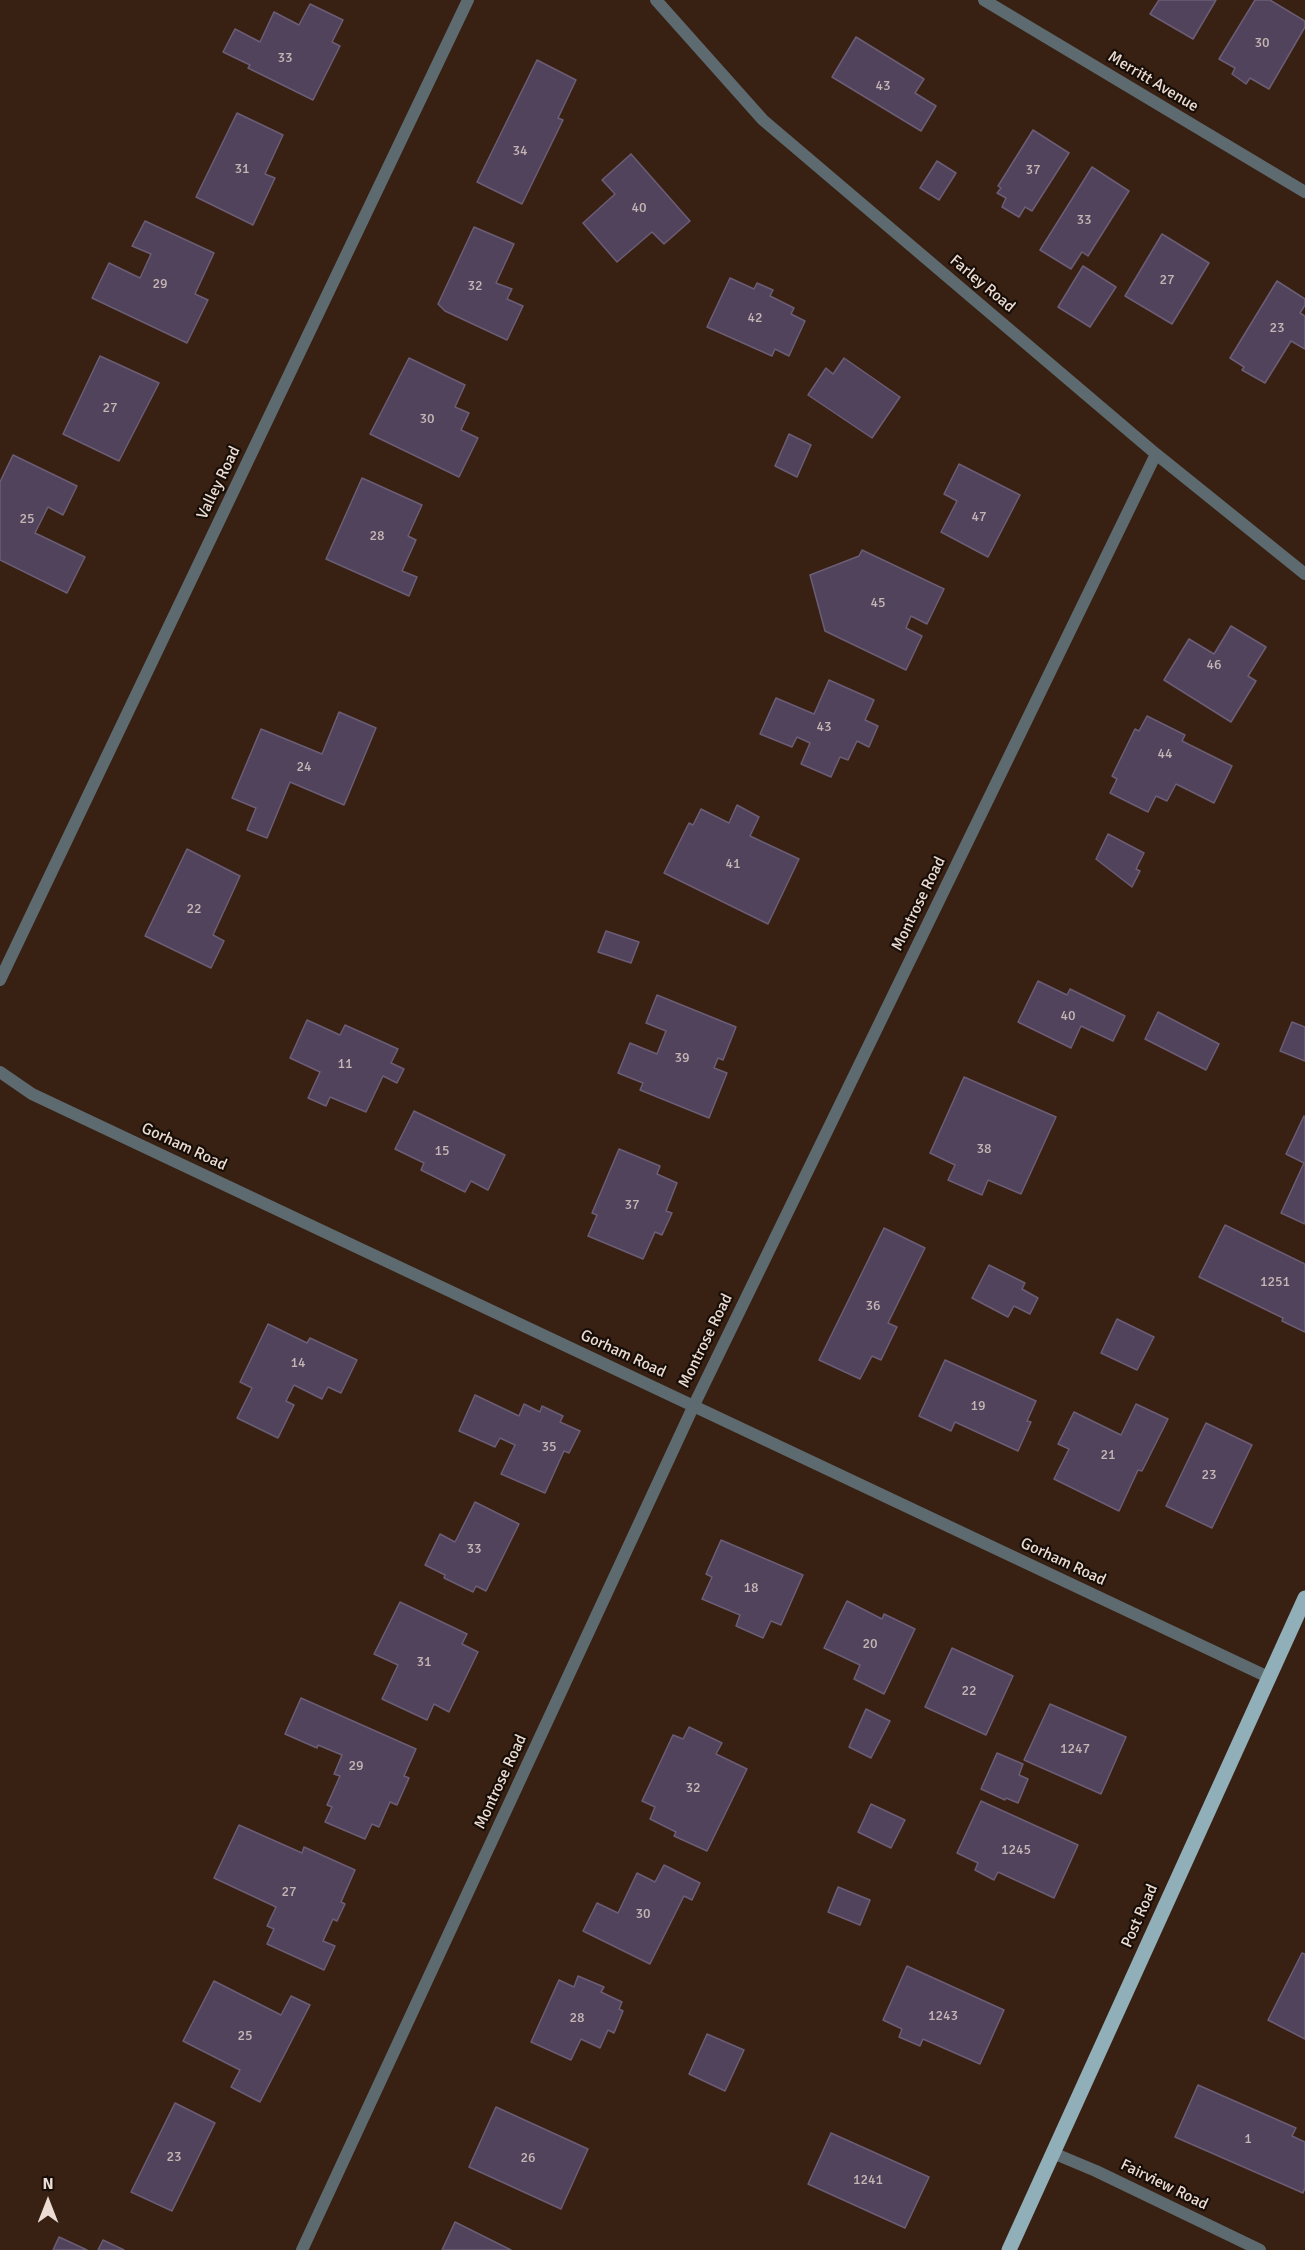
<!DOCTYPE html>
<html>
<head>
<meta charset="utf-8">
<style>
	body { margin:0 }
	#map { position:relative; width:1305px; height:2250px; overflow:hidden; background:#382113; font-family:Signika,sans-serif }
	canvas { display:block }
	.north { position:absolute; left:18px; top:2172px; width:60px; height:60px; -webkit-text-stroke:4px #180e08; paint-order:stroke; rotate:0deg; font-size:16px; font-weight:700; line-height:24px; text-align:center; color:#ecdcd3 }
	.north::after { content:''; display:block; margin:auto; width:21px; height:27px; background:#ecdcd3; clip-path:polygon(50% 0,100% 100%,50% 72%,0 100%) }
</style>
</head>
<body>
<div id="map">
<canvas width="1305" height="2250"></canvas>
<div class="north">N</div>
</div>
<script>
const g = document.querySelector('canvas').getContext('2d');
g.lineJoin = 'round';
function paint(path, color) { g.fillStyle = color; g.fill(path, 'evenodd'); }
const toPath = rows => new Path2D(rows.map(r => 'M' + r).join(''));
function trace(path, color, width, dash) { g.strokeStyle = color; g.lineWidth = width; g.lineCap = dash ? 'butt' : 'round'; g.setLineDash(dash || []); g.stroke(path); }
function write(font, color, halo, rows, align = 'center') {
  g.font = font + ' Signika,sans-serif'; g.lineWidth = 4.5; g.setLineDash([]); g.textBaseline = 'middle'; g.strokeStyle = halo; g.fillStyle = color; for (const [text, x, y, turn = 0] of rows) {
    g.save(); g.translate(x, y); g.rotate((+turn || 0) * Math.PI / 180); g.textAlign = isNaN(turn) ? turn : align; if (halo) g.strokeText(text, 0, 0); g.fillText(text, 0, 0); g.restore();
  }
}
const building = toPath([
	[1159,0,1216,0,1193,39,1150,14,1159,0],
	[1255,0,1270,0,1305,21,1305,27,1269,89,1250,78,1246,84,1232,74,1235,68,1219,59,1255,0],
	[310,4,343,20,332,42,340,46,313,100,248,68,250,65,223,52,235,29,260,42,274,12,299,25,310,4],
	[856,37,924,79,915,93,936,106,921,131,832,77,856,37],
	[537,60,576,80,558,118,563,120,522,204,477,182,537,60],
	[237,113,283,135,265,174,275,178,253,225,196,197,237,113],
	[1033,130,1069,153,1032,211,1025,207,1019,217,1002,207,1006,198,997,193,1001,188,998,186,1033,130],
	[631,154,690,221,664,244,652,232,617,262,583,223,615,194,602,180,631,154],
	[937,161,956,173,939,200,920,188,937,161],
	[1092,167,1129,191,1088,256,1082,252,1071,269,1040,250,1092,167],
	[145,221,214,253,195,294,208,300,187,343,92,298,109,263,140,278,151,254,132,246,145,221],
	[474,227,514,244,496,283,512,289,507,299,523,306,507,340,445,311,438,304,474,227],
	[1162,234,1209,263,1172,324,1125,296,1162,234],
	[1083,266,1116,287,1090,327,1058,307,1083,266],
	[730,278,754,289,757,283,773,290,770,296,794,308,791,314,805,321,789,356,775,349,772,356,707,327,730,278],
	[1277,281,1305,299,1305,305,1300,313,1305,316,1305,349,1291,341,1265,383,1242,370,1244,367,1230,358,1277,281],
	[100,356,159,383,119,461,63,434,100,356],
	[409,358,465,385,455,407,469,413,461,430,478,438,459,477,370,434,409,358],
	[844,358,900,397,872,438,808,395,826,368,833,374,844,358],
	[789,434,811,445,797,477,775,466,789,434],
	[13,455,77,486,63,515,48,507,35,533,85,557,67,593,0,560,0,482,13,455],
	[959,464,1020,495,988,557,941,532,957,501,944,494,959,464],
	[362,478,422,505,408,536,416,540,402,571,417,577,409,596,326,559,362,478],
	[862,550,944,589,927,624,911,616,906,628,922,636,906,670,825,631,810,575,859,556,862,550],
	[1231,626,1266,647,1248,676,1256,681,1231,722,1164,680,1189,639,1214,654,1231,626],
	[829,680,874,700,865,720,878,726,869,747,857,741,848,760,840,757,831,777,801,764,810,743,797,737,792,747,760,734,776,698,814,714,829,680],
	[339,712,376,728,344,805,290,782,267,838,247,830,256,808,232,798,261,729,322,754,339,712],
	[1147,716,1185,735,1182,741,1232,766,1214,803,1176,784,1167,801,1156,796,1148,812,1110,793,1117,779,1112,776,1135,729,1139,731,1147,716],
	[737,805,759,817,750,836,799,859,768,924,664,873,689,823,693,825,701,809,729,823,737,805],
	[1108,834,1144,853,1136,869,1140,871,1132,887,1096,859,1108,834],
	[187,849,240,876,213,935,224,941,211,968,145,936,187,849],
	[606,931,639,942,631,963,598,952,606,931],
	[1038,981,1067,995,1070,989,1125,1016,1113,1041,1081,1026,1071,1048,1018,1022,1038,981],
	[657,995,736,1027,723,1060,718,1058,714,1068,727,1073,709,1118,640,1090,643,1083,618,1073,630,1043,657,1054,666,1031,646,1023,657,995],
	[1158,1012,1219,1044,1206,1070,1145,1039,1158,1012],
	[307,1020,340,1035,345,1025,398,1049,391,1063,404,1069,397,1083,383,1076,366,1112,330,1097,326,1106,308,1098,320,1072,290,1058,307,1020],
	[1292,1022,1305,1027,1305,1061,1280,1051,1292,1022],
	[964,1077,1056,1117,1021,1194,988,1180,982,1195,948,1180,955,1165,930,1153,964,1077],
	[414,1111,505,1155,488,1190,471,1181,465,1192,421,1170,424,1163,395,1149,414,1111],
	[1304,1116,1305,1117,1305,1224,1281,1213,1304,1163,1286,1154,1304,1116],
	[619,1149,660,1166,657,1174,677,1183,666,1211,672,1213,662,1235,655,1232,643,1259,588,1236,597,1215,592,1213,619,1149],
	[1225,1225,1305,1264,1305,1332,1282,1321,1283,1318,1199,1277,1225,1225],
	[884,1228,925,1248,888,1323,897,1327,881,1360,872,1356,860,1379,819,1360,884,1228],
	[989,1265,1025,1283,1022,1289,1038,1298,1030,1314,1014,1306,1008,1317,972,1298,989,1265],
	[1117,1319,1154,1337,1137,1370,1101,1353,1117,1319],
	[268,1324,307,1343,310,1338,357,1360,341,1393,328,1387,322,1399,294,1385,286,1401,294,1405,278,1438,237,1418,252,1388,240,1382,268,1324],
	[945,1360,1036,1401,1027,1421,1031,1422,1018,1451,955,1422,951,1431,919,1416,945,1360],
	[475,1395,519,1416,524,1404,540,1412,542,1406,563,1416,560,1422,580,1431,569,1453,564,1451,545,1493,501,1474,515,1445,500,1438,495,1447,459,1431,475,1395],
	[1136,1404,1168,1419,1142,1471,1138,1470,1119,1511,1054,1479,1069,1449,1058,1444,1074,1412,1121,1435,1136,1404],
	[1206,1423,1252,1445,1212,1528,1166,1506,1206,1423],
	[475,1502,519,1524,486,1591,476,1586,473,1592,444,1578,445,1575,425,1565,440,1534,455,1542,475,1502],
	[721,1540,803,1575,781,1625,771,1621,763,1638,736,1626,740,1615,702,1599,712,1577,706,1574,721,1540],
	[847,1601,882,1619,884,1614,915,1629,884,1694,854,1679,860,1665,824,1648,847,1601],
	[400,1602,467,1634,462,1644,478,1652,449,1712,434,1704,427,1720,382,1699,398,1665,374,1654,400,1602],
	[952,1648,1013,1676,986,1735,925,1707,952,1648],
	[301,1698,416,1749,404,1776,409,1778,397,1805,390,1802,379,1827,372,1824,365,1839,325,1822,332,1807,327,1805,340,1776,334,1774,342,1755,318,1745,317,1748,285,1734,301,1698],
	[1050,1704,1126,1737,1101,1794,1024,1760,1050,1704],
	[866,1709,890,1721,871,1758,849,1747,866,1709],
	[689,1727,722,1743,716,1754,747,1769,707,1851,674,1836,676,1832,650,1819,655,1807,642,1801,673,1735,683,1739,689,1727],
	[997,1753,1023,1764,1019,1775,1028,1779,1018,1803,1006,1798,1005,1800,981,1789,997,1753],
	[981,1801,1078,1845,1054,1898,998,1872,994,1880,975,1870,978,1863,957,1853,981,1801],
	[871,1804,905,1820,891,1848,858,1832,871,1804],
	[239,1825,302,1853,304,1847,355,1870,341,1902,345,1904,337,1921,333,1919,323,1941,335,1946,324,1970,267,1944,274,1929,267,1926,276,1907,214,1878,239,1825],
	[664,1865,700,1883,692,1900,684,1896,650,1964,583,1931,597,1903,618,1913,637,1873,655,1882,664,1865],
	[838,1887,870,1900,860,1925,828,1912,838,1887],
	[1302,1953,1305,1954,1305,2039,1268,2020,1302,1953],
	[907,1966,1004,2010,980,2064,923,2039,920,2046,899,2037,902,2029,883,2020,907,1966],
	[578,1976,604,1987,601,1992,622,2002,619,2009,623,2011,614,2033,608,2030,600,2048,581,2039,571,2060,531,2042,559,1980,574,1987,578,1976],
	[214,1981,281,2015,291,1996,310,2005,260,2102,231,2087,240,2070,183,2041,214,1981],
	[707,2034,744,2050,725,2091,689,2074,707,2034],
	[1198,2085,1296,2128,1292,2136,1305,2142,1305,2188,1303,2193,1175,2137,1198,2085],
	[175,2103,215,2123,172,2211,131,2192,175,2103],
	[496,2107,588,2149,561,2209,469,2167,496,2107],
	[831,2133,929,2177,905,2228,808,2184,831,2133],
	[455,2222,511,2250,442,2250,455,2222],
	[59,2237,87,2250,53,2250,59,2237],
	[103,2240,124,2250,98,2250,103,2240]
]);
paint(building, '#51435b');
trace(building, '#6b5d76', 1.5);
trace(toPath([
	[656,0,763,120,1156,454,1305,574],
	[984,0,1305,192],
	[0,980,468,0],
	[0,1072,32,1094,1268,1677],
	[1053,2153,1096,2171,1260,2250],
	[302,2250,694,1405,1156,454]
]), '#5d6b70', 12);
trace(toPath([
	[1009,2250,1305,1598]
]), '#91afb9', 15);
write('14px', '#c5b6b5', null, [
	["30",1262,43],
	["33",285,58],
	["43",883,86],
	["34",520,151],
	["31",242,169],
	["37",1033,170],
	["40",639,208],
	["33",1084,220],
	["27",1167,280],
	["29",160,284],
	["32",475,286],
	["42",755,318],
	["23",1277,328],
	["27",110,408],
	["30",427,419],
	["47",979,517],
	["25",27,519],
	["28",377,536],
	["45",878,603],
	["46",1214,665],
	["43",824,727],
	["44",1165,754],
	["24",304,767],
	["41",733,864],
	["22",194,909],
	["40",1068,1016],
	["39",682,1058],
	["11",345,1064],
	["38",984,1149],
	["15",442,1151],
	["37",632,1205],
	["1251",1275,1282],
	["36",873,1306],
	["14",298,1363],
	["19",978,1406],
	["35",549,1447],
	["21",1108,1455],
	["23",1209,1475],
	["33",474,1549],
	["18",751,1588],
	["20",870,1644],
	["31",424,1662],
	["22",969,1691],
	["1247",1075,1749],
	["29",356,1766],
	["32",693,1788],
	["1245",1016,1850],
	["27",289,1892],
	["30",643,1914],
	["1243",943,2016],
	["28",577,2018],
	["25",245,2036],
	["1",1248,2139],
	["23",174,2157],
	["26",528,2158],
	["1241",868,2180]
]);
write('16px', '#ecdcd3', '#180e08', [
	["Merritt Avenue",1153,82,31],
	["Farley Road",982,284,40],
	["Valley Road",219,483,-64],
	["Montrose Road",919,904,-64],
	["Gorham Road",184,1147,25],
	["Montrose Road",706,1341,-64],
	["Gorham Road",623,1354,25],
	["Gorham Road",1063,1562,25],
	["Montrose Road",501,1782,-65],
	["Post Road",1140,1916,-66],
	["Fairview Road",1164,2185,26]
]);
</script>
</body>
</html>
